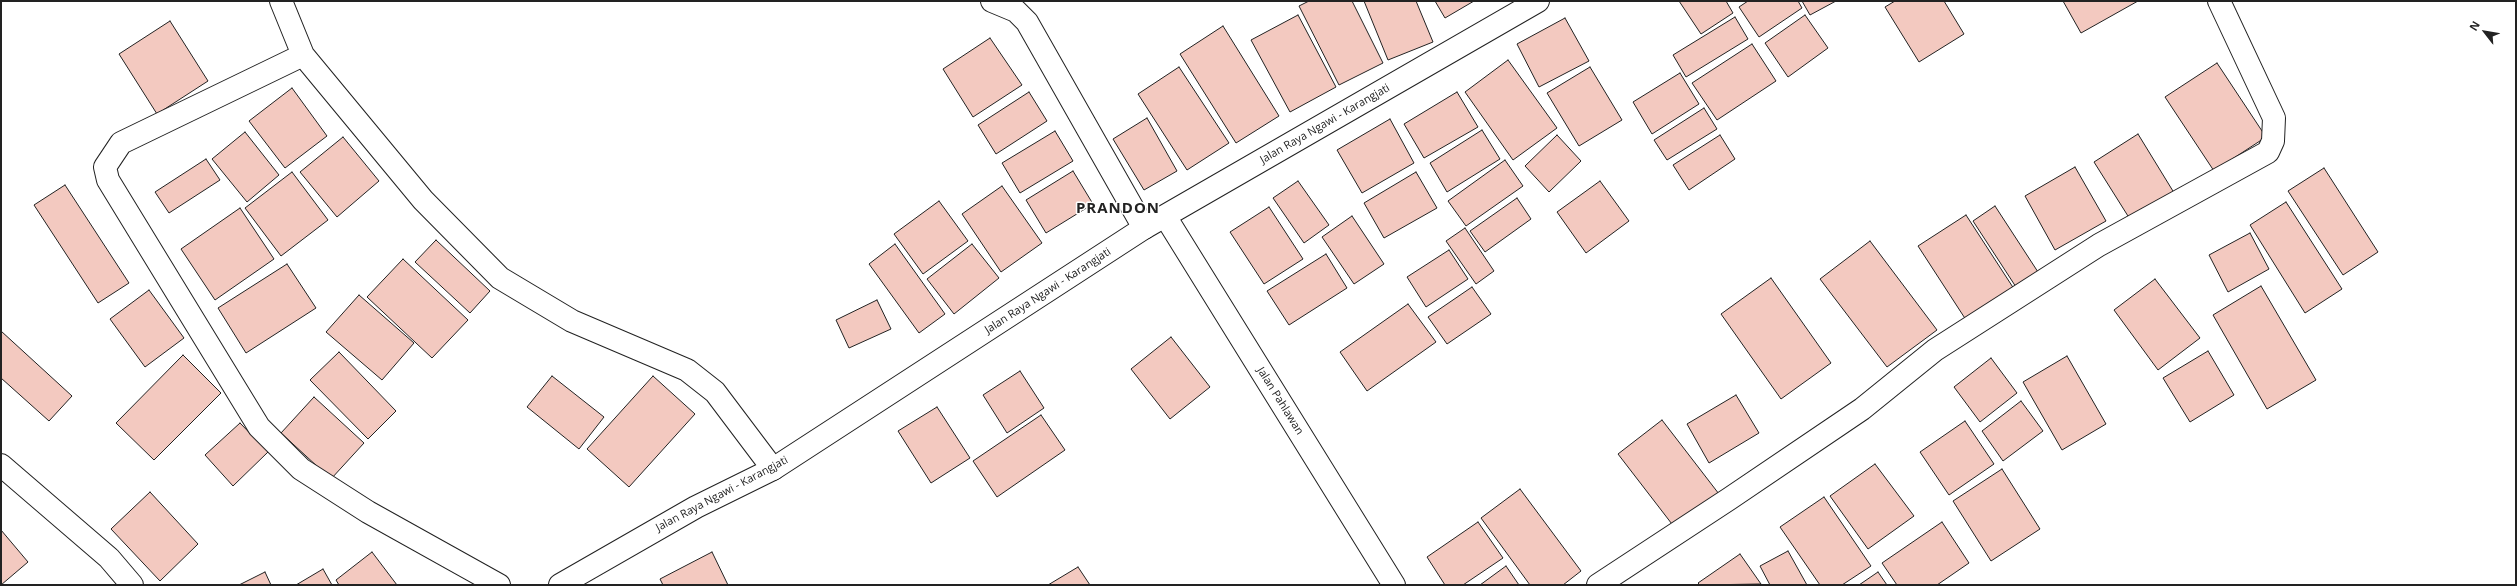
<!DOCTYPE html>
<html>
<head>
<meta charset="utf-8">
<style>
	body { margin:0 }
	#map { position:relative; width:2517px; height:586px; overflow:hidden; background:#fff; font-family:"Open Sans",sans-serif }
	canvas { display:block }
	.frame { position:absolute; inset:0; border:2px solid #222; pointer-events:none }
	.north { position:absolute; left:2465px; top:12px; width:40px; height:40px; -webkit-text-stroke:3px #fff; paint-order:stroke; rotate:301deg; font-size:11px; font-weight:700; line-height:16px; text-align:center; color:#222 }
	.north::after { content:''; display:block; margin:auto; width:14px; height:18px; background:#222; clip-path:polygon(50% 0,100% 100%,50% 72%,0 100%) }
</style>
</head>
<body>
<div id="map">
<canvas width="2517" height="586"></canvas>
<div class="frame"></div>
<div class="north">N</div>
</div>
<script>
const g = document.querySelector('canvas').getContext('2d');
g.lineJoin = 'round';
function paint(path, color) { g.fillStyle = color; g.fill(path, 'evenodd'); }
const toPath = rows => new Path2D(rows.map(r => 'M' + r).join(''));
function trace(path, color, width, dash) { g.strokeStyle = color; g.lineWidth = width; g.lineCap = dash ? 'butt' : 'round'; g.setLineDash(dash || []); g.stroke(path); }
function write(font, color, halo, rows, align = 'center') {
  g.font = font + ' "Open Sans",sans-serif'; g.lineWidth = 3; g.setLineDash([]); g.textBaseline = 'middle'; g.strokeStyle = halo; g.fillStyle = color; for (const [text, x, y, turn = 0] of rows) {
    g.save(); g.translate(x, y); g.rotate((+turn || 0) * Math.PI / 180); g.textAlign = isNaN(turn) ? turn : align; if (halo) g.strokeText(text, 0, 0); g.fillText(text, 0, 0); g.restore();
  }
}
const building = toPath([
	[1309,1,1352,1,1383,63,1339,85,1299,6,1309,1],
	[1364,1,1416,1,1433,42,1388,60,1364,1],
	[1435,1,1474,1,1445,18,1435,1],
	[1679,1,1726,1,1733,13,1701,34,1679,1],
	[1748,1,1798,1,1802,8,1759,37,1739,7,1748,1],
	[1802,1,1836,1,1810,15,1802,1],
	[1895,1,1944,1,1964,34,1919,62,1885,7,1895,1],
	[2063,1,2138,1,2081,33,2063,1],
	[1298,15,1336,87,1290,112,1251,40,1298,15],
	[1805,15,1828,48,1788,77,1765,43,1805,15],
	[1735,17,1748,39,1686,77,1673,55,1735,17],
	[1565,18,1589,61,1539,87,1517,44,1565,18],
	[170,21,208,81,157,114,119,54,170,21],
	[1223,26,1279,116,1236,143,1180,54,1223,26],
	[990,38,1022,85,973,117,943,69,990,38],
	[1752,44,1776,81,1717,120,1692,83,1752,44],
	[1508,60,1557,128,1513,160,1465,92,1508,60],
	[2217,63,2266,137,2214,171,2165,97,2217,63],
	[1179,67,1229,143,1187,170,1138,94,1179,67],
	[1590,67,1622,120,1579,146,1547,93,1590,67],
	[1680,73,1699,104,1652,134,1633,102,1680,73],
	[292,88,327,136,285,168,249,121,292,88],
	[1029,92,1047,121,996,154,978,125,1029,92],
	[1457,92,1478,127,1424,158,1404,124,1457,92],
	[1704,108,1717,129,1667,160,1654,140,1704,108],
	[1147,118,1177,171,1144,190,1113,139,1147,118],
	[1390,119,1414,163,1362,193,1337,150,1390,119],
	[1482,130,1500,159,1447,192,1430,163,1482,130],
	[1055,131,1073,161,1020,193,1002,163,1055,131],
	[245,132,279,175,247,202,212,159,245,132],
	[2138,134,2176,196,2133,224,2094,162,2138,134],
	[1557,135,1581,161,1549,192,1525,166,1557,135],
	[1720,135,1735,159,1689,190,1673,165,1720,135],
	[343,137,379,181,337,217,300,172,343,137],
	[206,159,220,180,169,213,155,192,206,159],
	[1505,160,1523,186,1466,226,1448,201,1505,160],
	[2075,167,2106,221,2055,250,2025,196,2075,167],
	[2324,168,2378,252,2343,275,2288,191,2324,168],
	[1073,171,1093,204,1046,233,1026,200,1073,171],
	[292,172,328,220,281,256,245,208,292,172],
	[1416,172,1437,208,1384,238,1364,203,1416,172],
	[1298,181,1329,225,1304,243,1273,198,1298,181],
	[1600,181,1629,221,1586,253,1557,212,1600,181],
	[65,185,129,283,98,303,34,205,65,185],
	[1002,186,1042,243,1001,272,962,214,1002,186],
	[1517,198,1531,219,1485,252,1470,231,1517,198],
	[939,201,968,241,923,274,894,234,939,201],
	[2286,202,2342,289,2305,313,2250,225,2286,202],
	[1995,206,2038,272,2016,287,1973,221,1995,206],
	[1269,207,1303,259,1264,284,1230,232,1269,207],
	[240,208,274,259,215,300,181,249,240,208],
	[1966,215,2016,292,1968,323,1918,246,1966,215],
	[1352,216,1384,264,1354,284,1322,237,1352,216],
	[1465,228,1494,271,1476,284,1446,241,1465,228],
	[2250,233,2269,269,2228,292,2209,255,2250,233],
	[436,240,490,291,470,313,415,262,436,240],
	[1870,241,1937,330,1887,367,1820,279,1870,241],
	[895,244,945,314,919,333,869,264,895,244],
	[972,244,999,278,954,314,927,279,972,244],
	[1449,250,1468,279,1426,307,1407,277,1449,250],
	[1326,254,1347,288,1289,325,1267,291,1326,254],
	[403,259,468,320,432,358,367,297,403,259],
	[287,264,316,308,246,353,218,308,287,264],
	[1771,278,1831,363,1781,399,1721,314,1771,278],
	[2155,279,2200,338,2158,370,2114,310,2155,279],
	[2261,286,2316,380,2267,409,2213,315,2261,286],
	[1472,287,1491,314,1447,344,1428,317,1472,287],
	[149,290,184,338,145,367,110,319,149,290],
	[359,295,414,343,382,380,326,332,359,295],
	[877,300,891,329,849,348,836,320,877,300],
	[1408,304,1436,342,1367,391,1340,352,1408,304],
	[1,331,72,396,49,421,1,378,1,331],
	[1171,337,1210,387,1170,419,1131,369,1171,337],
	[2208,351,2234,395,2190,422,2163,378,2208,351],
	[339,352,396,411,368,439,310,380,339,352],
	[183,355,221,393,154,460,116,423,183,355],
	[2067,356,2106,424,2062,450,2023,382,2067,356],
	[1991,358,2017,393,1980,422,1954,387,1991,358],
	[1020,371,1044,408,1007,433,983,395,1020,371],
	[552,376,604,417,579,449,527,407,552,376],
	[653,376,695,414,629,487,587,449,653,376],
	[1736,395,1759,433,1709,463,1687,424,1736,395],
	[314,397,364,443,331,479,281,433,314,397],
	[2021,401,2043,431,2003,461,1982,431,2021,401],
	[937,407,970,458,931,483,898,431,937,407],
	[1041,415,1065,450,997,497,973,461,1041,415],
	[1662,420,1719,494,1675,528,1618,454,1662,420],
	[1965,421,1994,464,1949,495,1920,452,1965,421],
	[240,423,268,452,233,486,205,455,240,423],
	[1875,464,1914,516,1868,549,1830,496,1875,464],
	[2002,469,2040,529,1991,561,1953,501,2002,469],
	[1520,489,1581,571,1563,585,1530,585,1481,518,1520,489],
	[150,492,198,544,160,581,111,529,150,492],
	[1824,497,1871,566,1842,585,1820,585,1780,527,1824,497],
	[1478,522,1503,558,1463,585,1445,585,1427,557,1478,522],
	[1942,522,1969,563,1937,585,1897,585,1882,563,1942,522],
	[1,530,28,562,1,585,1,530],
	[1788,551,1807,585,1770,585,1760,566,1788,551],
	[372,552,397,585,339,585,336,580,372,552],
	[712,552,728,585,663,585,660,579,712,552],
	[1740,554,1761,584,1700,585,1698,583,1740,554],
	[1506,566,1519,585,1480,585,1506,566],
	[1078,567,1090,585,1048,585,1078,567],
	[323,569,332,585,296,585,323,569],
	[265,572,271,585,239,585,265,572],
	[1878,572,1887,585,1859,585,1878,572]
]);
paint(building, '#f3c9c0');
trace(building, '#222', 1);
const minor = toPath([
	[281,1,303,55,423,200,500,278,572,321,687,370,715,392,773,469],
	[992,1,1016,11,1027,22,1144,228],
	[303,55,121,143,105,167,108,180,259,427,301,469,368,512,499,585],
	[1,465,109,558,132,585],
	[1598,585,1729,499,1862,409,1935,350,2099,245,2268,152,2273,141,2274,118,2219,1]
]);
const secondary = toPath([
	[1165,216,1394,585],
	[560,585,696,507,773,469,1144,228,1538,1]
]);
trace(minor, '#222', 24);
trace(secondary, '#222', 24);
trace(minor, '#fff', 22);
trace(secondary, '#fff', 22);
write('11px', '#222', '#fff', [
	["Jalan Raya Ngawi - Karangjati",1325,124,-30],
	["Jalan Raya Ngawi - Karangjati",1048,291,-33],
	["Jalan Pahlawan",1280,401,58],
	["Jalan Raya Ngawi - Karangjati",722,494,-28]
]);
g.letterSpacing = '1px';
write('bold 15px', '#222', '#fff', [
	["PRANDON",1118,209]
]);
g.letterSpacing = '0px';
</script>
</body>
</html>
